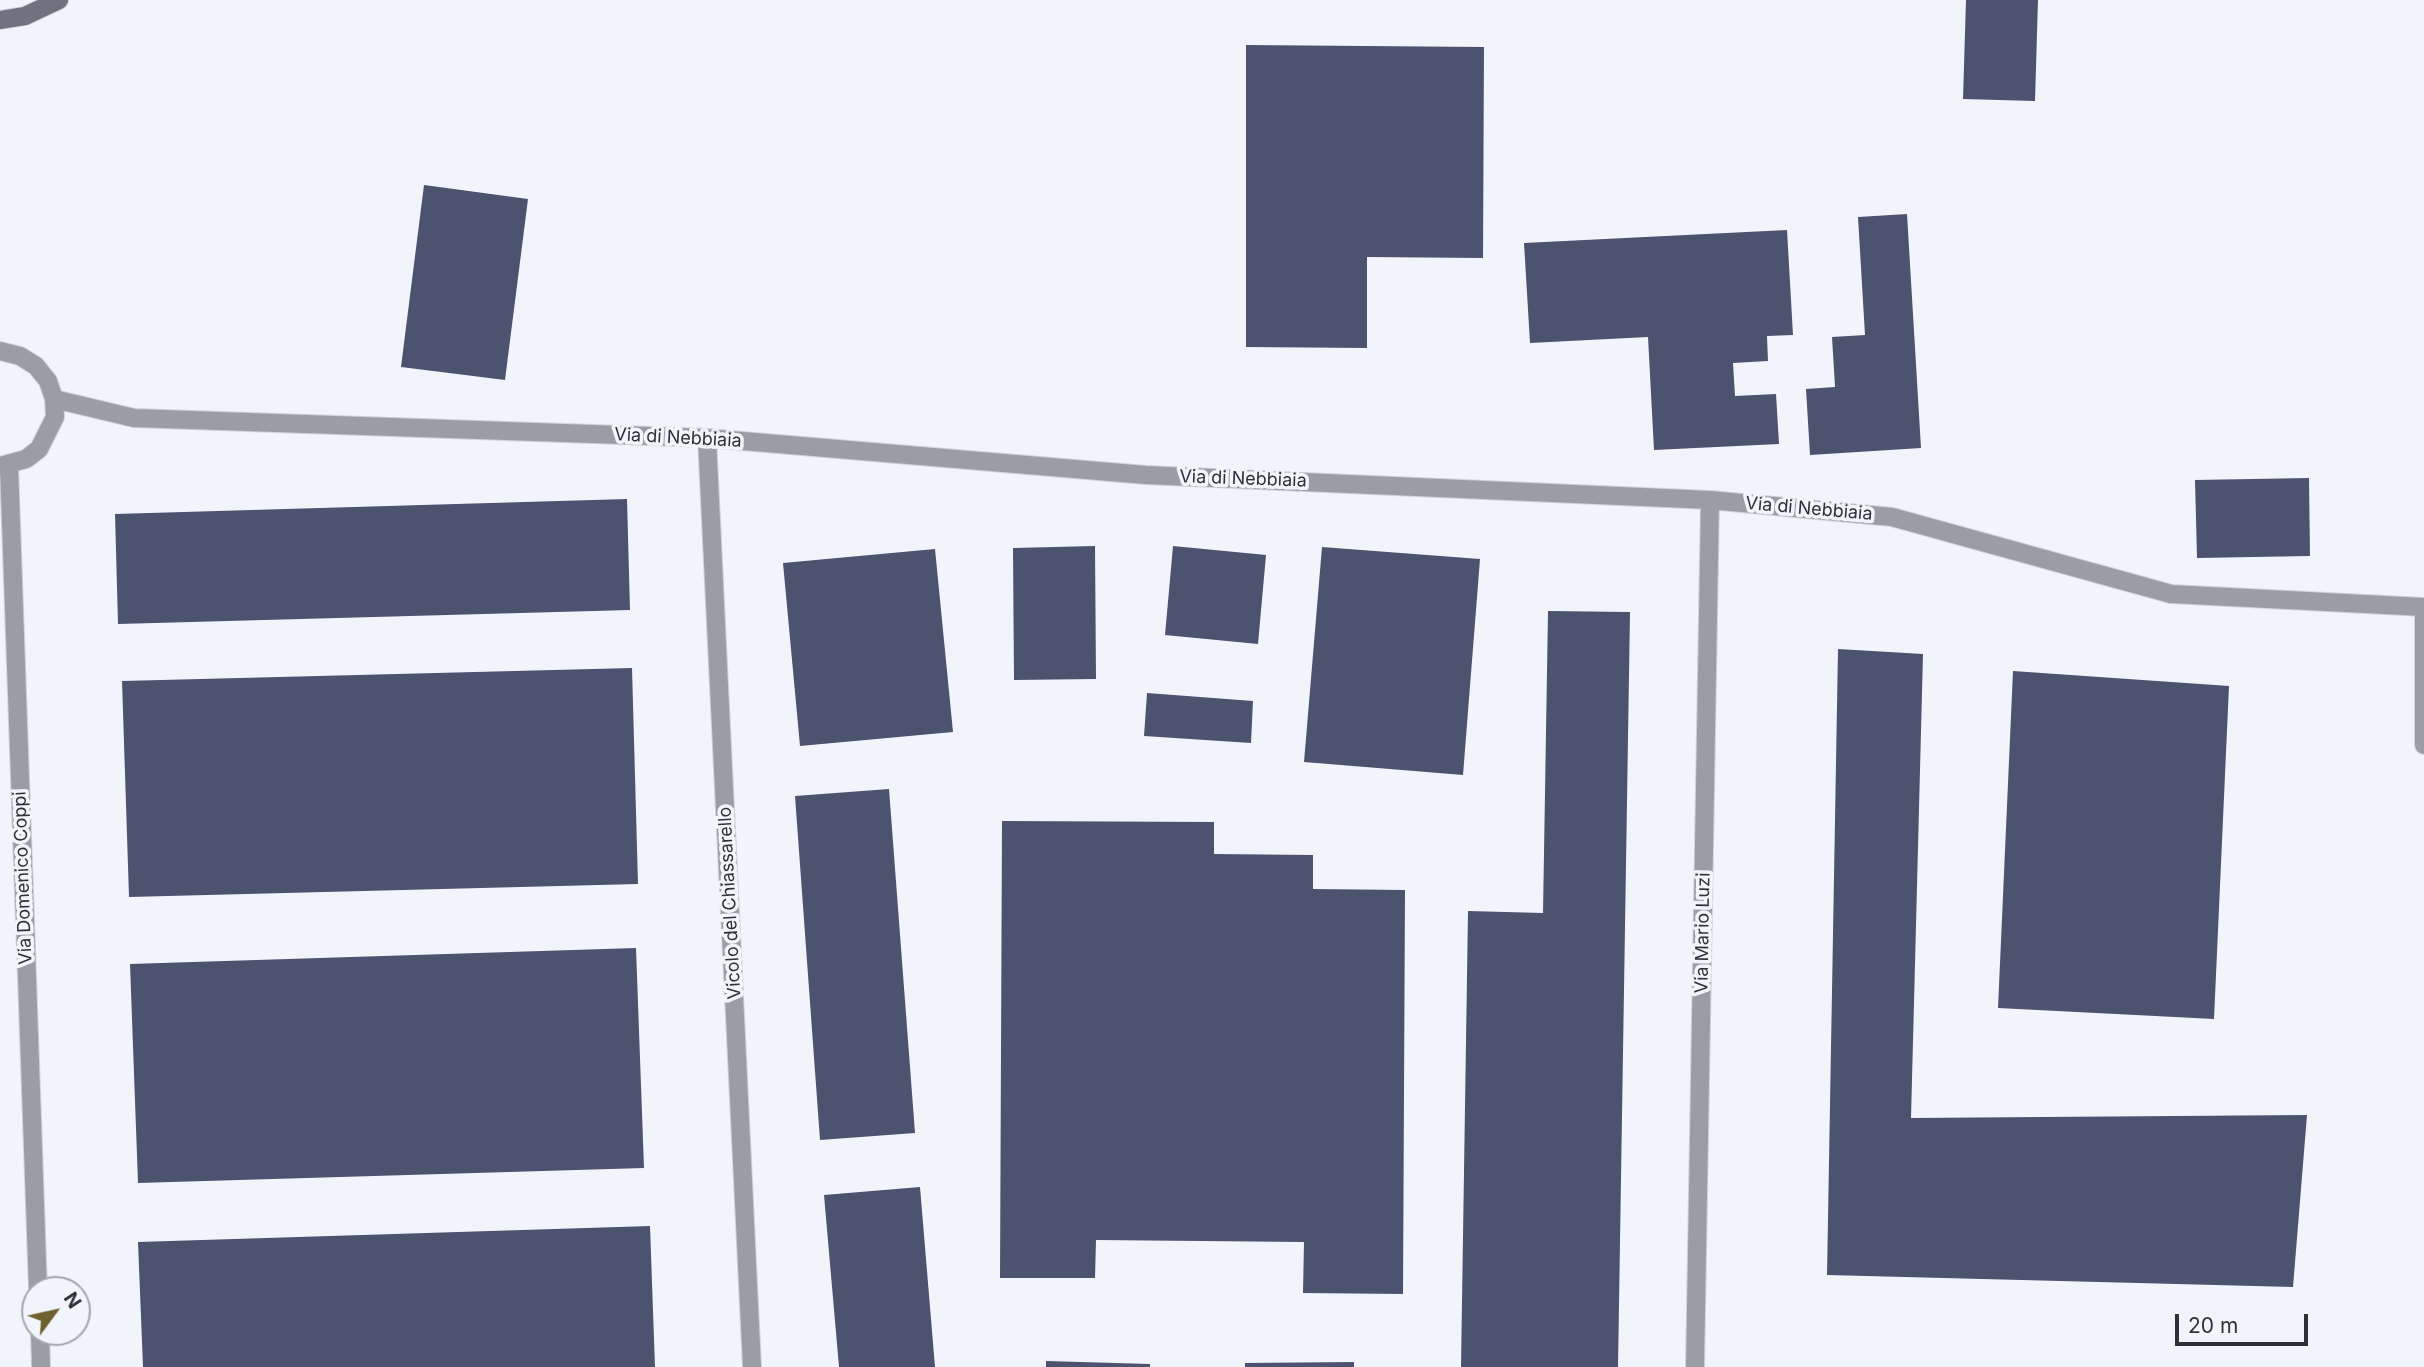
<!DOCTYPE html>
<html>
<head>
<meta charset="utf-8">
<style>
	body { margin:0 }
	#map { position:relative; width:2424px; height:1367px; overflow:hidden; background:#f2f4fc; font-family:Inter,sans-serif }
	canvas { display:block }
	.north { position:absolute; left:21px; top:1276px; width:70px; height:70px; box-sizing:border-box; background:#f2f4fc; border:2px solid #a4a6ae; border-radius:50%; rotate:57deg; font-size:19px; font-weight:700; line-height:28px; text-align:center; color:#2f3139 }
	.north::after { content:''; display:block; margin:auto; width:24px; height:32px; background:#6f612e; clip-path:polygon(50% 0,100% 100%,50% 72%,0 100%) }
	.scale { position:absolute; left:2175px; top:1314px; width:133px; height:32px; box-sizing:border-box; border:4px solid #2f3139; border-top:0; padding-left:9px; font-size:21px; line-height:24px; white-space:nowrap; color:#2f3139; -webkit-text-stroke:5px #f2f4fc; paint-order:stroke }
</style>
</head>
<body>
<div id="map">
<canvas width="2424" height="1367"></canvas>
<div class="north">N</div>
<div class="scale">20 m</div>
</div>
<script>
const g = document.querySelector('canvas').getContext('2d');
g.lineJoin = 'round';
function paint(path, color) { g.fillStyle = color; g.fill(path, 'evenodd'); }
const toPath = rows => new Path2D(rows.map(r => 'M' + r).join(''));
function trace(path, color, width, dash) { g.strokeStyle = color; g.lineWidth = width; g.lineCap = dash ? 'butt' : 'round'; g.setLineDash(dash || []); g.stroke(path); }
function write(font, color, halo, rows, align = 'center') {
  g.font = font + ' Inter,sans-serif'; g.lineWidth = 7; g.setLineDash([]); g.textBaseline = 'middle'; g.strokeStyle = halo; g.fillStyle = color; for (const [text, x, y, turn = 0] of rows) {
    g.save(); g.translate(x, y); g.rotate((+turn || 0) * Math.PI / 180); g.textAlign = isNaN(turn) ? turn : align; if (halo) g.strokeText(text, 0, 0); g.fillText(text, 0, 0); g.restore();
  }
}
paint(toPath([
	[1966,0,2038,0,2035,101,1963,99],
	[1246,45,1484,47,1483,258,1367,257,1367,348,1246,347],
	[424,185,528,199,505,380,401,367],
	[1907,214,1921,448,1810,455,1806,389,1835,387,1832,337,1865,335,1858,217],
	[1787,230,1793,335,1767,336,1768,361,1733,363,1735,396,1776,394,1779,444,1654,450,1648,337,1530,343,1524,243],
	[2309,478,2310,556,2197,558,2195,480],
	[627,499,630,610,118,624,115,514],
	[1095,546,1096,679,1014,680,1013,548],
	[1173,546,1266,555,1258,644,1165,635],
	[1322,547,1480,559,1463,775,1304,762],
	[935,549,953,732,800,746,783,563],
	[1548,611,1630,612,1618,1367,1461,1367,1468,911,1543,913],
	[1838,649,1923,654,1911,1118,2307,1115,2293,1287,1827,1275],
	[632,668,638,884,129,897,122,681],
	[2013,671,2229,686,2214,1019,1998,1008],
	[1147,693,1253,701,1251,743,1144,736],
	[889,789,915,1133,820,1140,795,796],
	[1002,821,1214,822,1214,854,1313,855,1313,889,1405,890,1403,1294,1303,1293,1304,1242,1096,1240,1095,1278,1000,1278],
	[636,948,644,1168,138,1183,130,964],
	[920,1187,935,1367,839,1367,824,1195],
	[650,1226,655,1367,143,1367,138,1242],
	[1046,1361,1150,1364,1150,1367,1046,1367],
	[1354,1362,1354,1367,1245,1367,1245,1363]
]), '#4c536f');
const street = toPath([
	[0,351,20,356,36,366,48,381,54,399,55,417,39,449,26,459,0,466],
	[54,399,134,418,707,438,1146,475,1710,500,1892,517,2171,594,2424,607],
	[707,438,752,1367],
	[9,466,38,1290],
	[2424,607,2424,745],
	[40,1332,41,1367],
	[1695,1367,1710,500]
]);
const secondary = toPath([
	[0,20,25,16,59,0]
]);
trace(street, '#cfd1d9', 20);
trace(secondary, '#cfd1d9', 20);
trace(street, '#9b9da5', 18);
trace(secondary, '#70737f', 18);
write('18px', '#2f3139', '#f2f4fc', [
	["Via di Nebbiaia",678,438,3],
	["Via di Nebbiaia",1243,479,2],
	["Via di Nebbiaia",1809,509,5],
	["Via Domenico Coppi",23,878,-92],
	["Vicolo del Chiassarello",730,903,-93],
	["Via Mario Luzi",1703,933,-89]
]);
</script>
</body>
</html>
